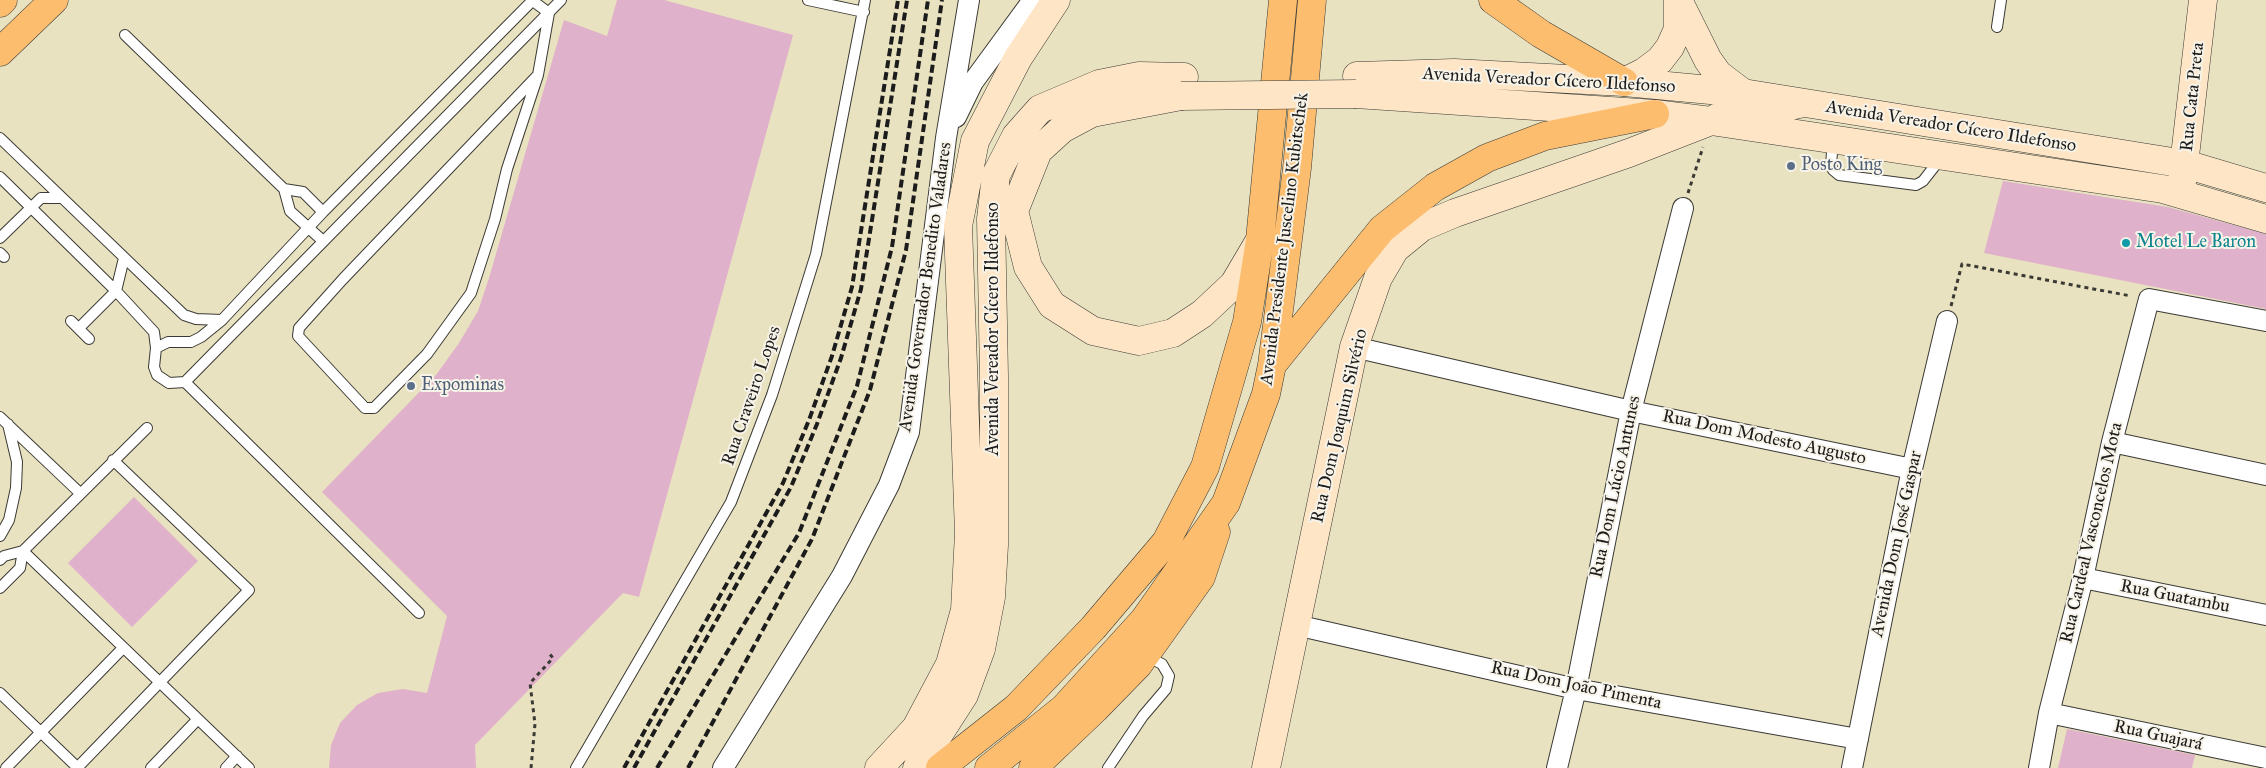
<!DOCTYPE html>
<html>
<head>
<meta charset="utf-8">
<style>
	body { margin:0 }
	canvas { display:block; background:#e9e2c0 }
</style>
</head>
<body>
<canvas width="2266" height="768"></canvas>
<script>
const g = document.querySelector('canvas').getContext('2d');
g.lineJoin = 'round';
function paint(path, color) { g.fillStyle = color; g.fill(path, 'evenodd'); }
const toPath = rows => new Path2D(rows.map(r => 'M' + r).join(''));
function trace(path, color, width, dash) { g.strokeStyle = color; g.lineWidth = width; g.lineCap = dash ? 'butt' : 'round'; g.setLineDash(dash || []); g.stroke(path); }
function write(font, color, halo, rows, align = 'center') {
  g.font = font + ' "IM FELL Great Primer",serif'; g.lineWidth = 4; g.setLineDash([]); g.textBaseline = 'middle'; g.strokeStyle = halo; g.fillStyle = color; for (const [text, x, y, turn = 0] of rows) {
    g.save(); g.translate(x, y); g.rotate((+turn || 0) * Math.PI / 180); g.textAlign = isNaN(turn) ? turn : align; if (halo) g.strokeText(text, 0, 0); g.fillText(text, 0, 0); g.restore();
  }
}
paint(toPath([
	[617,0,664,0,793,35,639,597,623,593,475,745,476,768,329,768,331,745,340,723,357,705,378,693,403,689,427,693,447,616,322,492,436,375,459,343,478,311,489,278,564,20,607,36],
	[2003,181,2168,207,2266,234,2266,309,1984,253],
	[134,497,198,561,132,627,68,563],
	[2067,729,2195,755,2192,768,2058,768]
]), '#e0b1ca');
const lane = toPath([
	[533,0,323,212,222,320,201,337,191,342,168,342,156,348,154,367,157,375,169,383,185,382,561,0],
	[808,0,864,12],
	[533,1,549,13,538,75,343,279,299,328,298,336,365,408,374,408,427,354,471,293,495,219,507,169,538,75],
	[1997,27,2001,0],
	[125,35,284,189],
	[0,138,184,315,196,319,222,320],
	[1833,140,1831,165,1833,170,1839,175,1916,185,1923,181,1941,158],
	[0,177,116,291,154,332,156,348],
	[0,238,41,198,60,198],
	[323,241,290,211,284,189,303,192,323,212],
	[0,253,4,257],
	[71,321,89,339],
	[79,328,116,291,124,258],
	[185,382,419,613],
	[0,417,80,493],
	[147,428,23,551,249,768],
	[0,536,9,520,16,488,17,462,8,424],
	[0,560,4,556,23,551,20,568,0,588],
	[0,693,78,768],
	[6,768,123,648],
	[77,768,249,590,113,460],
	[151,768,198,719],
	[226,768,237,756],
	[576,768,731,502,772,395,816,254,865,0],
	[1108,768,1143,716,1166,689,1169,676,1162,664,1152,659,1146,662]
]);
const street = toPath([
	[956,117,973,82,1033,0],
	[1354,347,1631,411,1912,469],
	[2112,442,2266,475],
	[2083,578,2266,615],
	[1296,625,1576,689,1858,739],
	[2049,713,2266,758],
	[723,768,842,576,889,485,909,432,946,138,969,0],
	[1557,768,1576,689,1631,411,1683,208],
	[1852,768,1912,469,1947,321],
	[2039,768,2049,713,2083,578,2112,442,2149,299,2266,321]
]);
const secondary = toPath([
	[1678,0,1708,60,1718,74,1743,93],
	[1357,76,1454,73,1624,82,1743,93,2185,164,2266,188],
	[1624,82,1644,72,1660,60,1670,47,1678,29,1678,2],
	[1356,94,1655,114,1711,121,2163,189,2266,219],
	[1181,96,1092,113,1062,129,1038,151,1014,211,1028,267,1052,305,1093,331,1139,341,1173,333,1202,314,1234,284,1260,240],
	[2182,182,2203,0],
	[879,768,916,728,950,664,965,610,969,533,958,226,975,141,1018,58,1056,0],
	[917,768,964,695,981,649,991,597,994,545,994,376,991,219,996,175,1016,136,1040,109,1099,84,1139,76,1184,77],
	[1266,768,1354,347,1378,278,1395,249,1422,227,1455,213,1629,153,1711,121,1731,110,1772,110,1803,103]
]);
const primary = toPath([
	[0,3,3,0],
	[0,52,54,0]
]);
const highway = toPath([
	[1493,0,1541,34,1624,82],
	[1272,365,1382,229,1435,187,1487,158,1545,136,1655,114],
	[940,768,1016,708,1093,628,1166,542,1205,467,1247,322,1260,240,1283,0],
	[989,768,1064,708,1144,620,1226,503,1266,394,1272,365,1297,168,1312,0],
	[1033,768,1095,709,1138,665,1201,577,1216,532]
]);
trace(lane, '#3b3a35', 12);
trace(street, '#3b3a35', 22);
trace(secondary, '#3b3a35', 29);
trace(primary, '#3b3a35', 29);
trace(highway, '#3b3a35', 29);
trace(toPath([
	[1688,193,1703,147],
	[1951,306,1962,264,2131,296],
	[531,768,535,724,530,683,553,658,548,652]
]), '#3b3a35', 3, [4, 4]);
trace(lane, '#fff', 10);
trace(street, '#fff', 20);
trace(secondary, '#fee5c5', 28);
trace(primary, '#fcbd6f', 28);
trace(highway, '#fcbd6f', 28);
trace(toPath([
	[624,768,783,483,809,420,832,356,852,287,898,0],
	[634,768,791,487,817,424,841,358,861,289,907,0],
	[657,768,799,533,857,386,892,247,928,0],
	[688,768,812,539,870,390,906,250,942,0]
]), '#1c1c1c', 4, [8, 4]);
const secondaryBridge = toPath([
	[1181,96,1356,94]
]);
trace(secondaryBridge, '#3b3a35', 29, []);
trace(secondaryBridge, '#fee5c5', 28);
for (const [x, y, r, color] of [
	[1791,166,5,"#5c6f8a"],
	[2126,243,5,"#0f9aa8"],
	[411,386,5,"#5c6f8a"]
]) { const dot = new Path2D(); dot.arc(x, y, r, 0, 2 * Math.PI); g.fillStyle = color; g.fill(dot); trace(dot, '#f7f3e8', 2); }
write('18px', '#1c1c1c', '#f7f3e8', [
	["Avenida Vereador Cícero Ildefonso",1549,81,3],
	["Rua Cata Preta",2193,97,-84],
	["Avenida Vereador Cícero Ildefonso",1951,127,9],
	["Avenida Presidente Juscelino Kubitschek",1285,239,-83],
	["Avenida Governador Benedito Valadares",926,287,-82],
	["Avenida Vereador Cícero Ildefonso",994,329,-90],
	["Rua Craveiro Lopes",752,396,-71],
	["Rua Dom Joaquim Silvério",1340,426,-77],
	["Rua Dom Modesto Augusto",1764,438,12],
	["Rua Dom Lúcio Antunes",1616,487,-78],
	["Rua Cardeal Vasconcelos Mota",2092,533,-77],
	["Avenida Dom José Gaspar",1897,544,-78],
	["Rua Guatambu",2175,597,11],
	["Rua Dom João Pimenta",1576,686,12],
	["Rua Guajará",2158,736,12]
]);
write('18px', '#4e5e75', '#f7f3e8', [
	["Posto King",1801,166],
	["Expominas",421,386]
], 'left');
write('18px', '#0d838f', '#f7f3e8', [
	["Motel Le Baron",2136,243]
], 'left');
</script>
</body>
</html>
